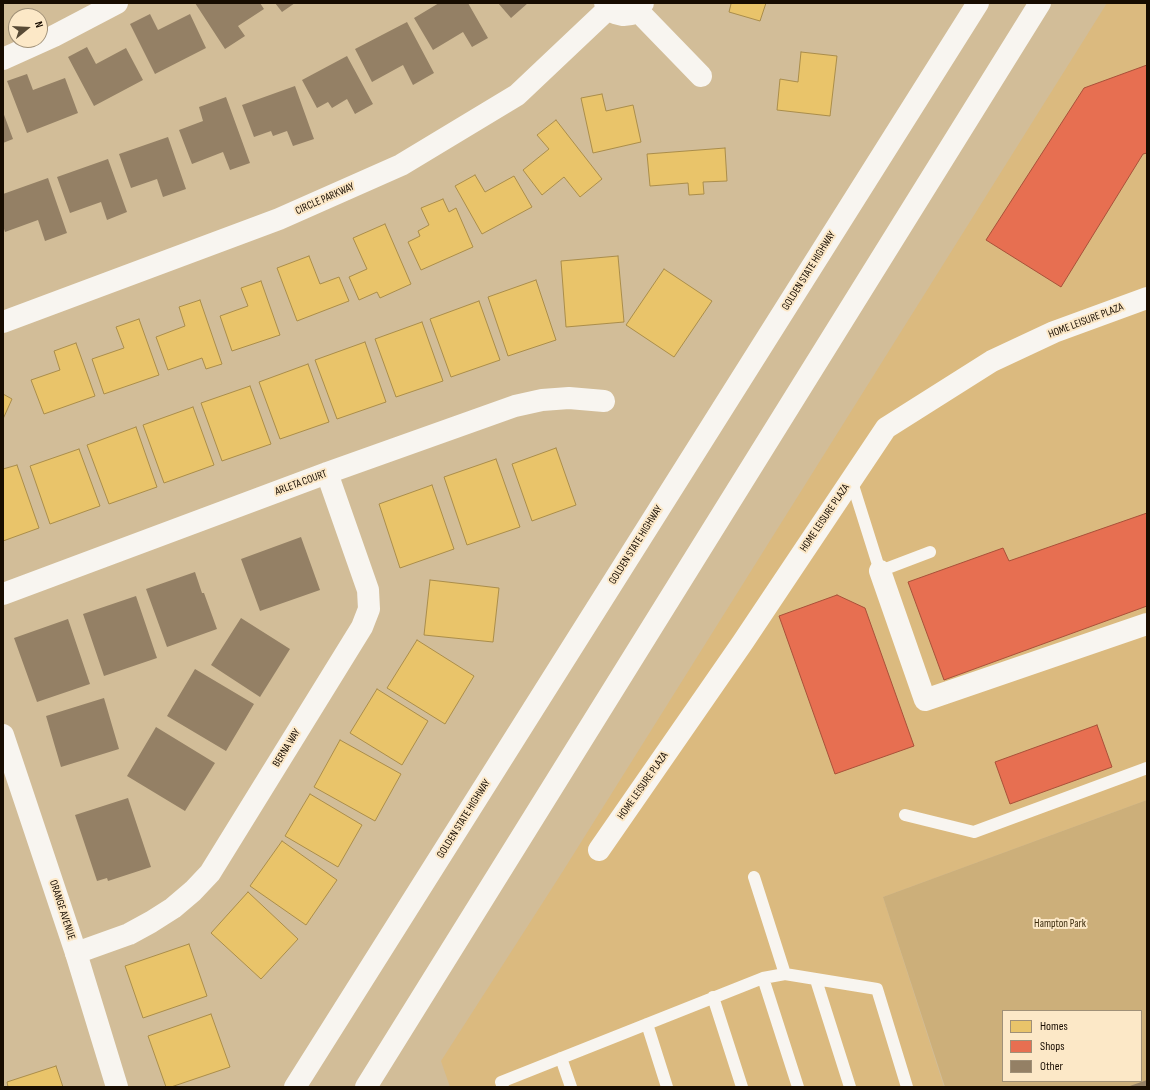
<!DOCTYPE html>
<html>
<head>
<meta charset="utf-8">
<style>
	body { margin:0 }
	#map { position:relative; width:1150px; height:1090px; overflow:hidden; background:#d2bd98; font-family:"Sofia Sans Condensed",sans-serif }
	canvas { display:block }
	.frame { position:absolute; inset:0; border:4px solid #170c00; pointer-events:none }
	.legend { position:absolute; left:1002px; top:1010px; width:140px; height:72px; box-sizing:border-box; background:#fce8c7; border:1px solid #a09077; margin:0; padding:5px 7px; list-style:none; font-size:12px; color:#170c00 }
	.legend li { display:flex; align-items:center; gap:8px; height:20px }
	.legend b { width:20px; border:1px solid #a09077 }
	.north { position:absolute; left:8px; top:8px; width:40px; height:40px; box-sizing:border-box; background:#fce8c7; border:1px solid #a09077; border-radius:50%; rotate:72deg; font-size:11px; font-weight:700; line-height:16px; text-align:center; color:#170c00 }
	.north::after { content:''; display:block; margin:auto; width:14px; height:18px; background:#584a35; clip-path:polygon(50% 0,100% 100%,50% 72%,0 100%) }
</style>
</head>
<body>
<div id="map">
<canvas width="1150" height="1090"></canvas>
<div class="frame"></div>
<ul class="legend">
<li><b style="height:11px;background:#e9c46a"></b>Homes</li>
<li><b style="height:11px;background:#e76f51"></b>Shops</li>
<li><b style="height:11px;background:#948065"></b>Other</li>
</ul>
<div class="north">N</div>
</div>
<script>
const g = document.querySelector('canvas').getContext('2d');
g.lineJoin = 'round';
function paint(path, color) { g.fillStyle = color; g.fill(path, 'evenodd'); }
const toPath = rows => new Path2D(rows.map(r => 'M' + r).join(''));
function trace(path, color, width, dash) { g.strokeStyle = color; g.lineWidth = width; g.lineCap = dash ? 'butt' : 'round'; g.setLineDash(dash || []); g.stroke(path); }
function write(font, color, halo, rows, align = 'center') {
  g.font = font + ' "Sofia Sans Condensed",sans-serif'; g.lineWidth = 4; g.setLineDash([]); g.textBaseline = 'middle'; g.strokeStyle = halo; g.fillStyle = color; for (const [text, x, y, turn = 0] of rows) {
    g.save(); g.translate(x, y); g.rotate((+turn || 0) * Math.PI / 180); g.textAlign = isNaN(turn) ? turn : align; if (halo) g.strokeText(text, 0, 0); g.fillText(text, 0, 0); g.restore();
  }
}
paint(toPath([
	[1107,3,1147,3,1147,800,883,897,944,1087,450,1087,441,1061,563,871]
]), '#dbba7f');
paint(toPath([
	[1147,800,1147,1087,945,1087,883,897],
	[1003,1011,1141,1011,1141,1081,1003,1081]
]), '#ccaf7a');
const homes = toPath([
	[729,3,766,3,760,21,729,12,731,4,729,3],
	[801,52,837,56,830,116,777,110,780,79,798,82,801,52],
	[602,94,606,111,633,105,641,142,593,153,581,98,602,94],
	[556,120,602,179,580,197,564,177,542,195,523,170,549,149,537,135,556,120],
	[725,148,727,181,703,182,704,194,689,195,688,183,650,186,647,154,725,148],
	[475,175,485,192,514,176,532,207,482,234,455,186,475,175],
	[443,199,449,212,456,208,473,247,421,270,408,242,420,236,418,231,429,225,421,208,443,199],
	[385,224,411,284,380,298,377,292,359,300,349,277,367,269,353,238,385,224],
	[309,256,320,284,339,277,349,301,297,321,277,268,309,256],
	[618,256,624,322,566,327,561,261,618,256],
	[664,269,712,301,674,357,626,325,664,269],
	[536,280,556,340,508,356,488,297,536,280],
	[261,281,280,335,232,351,220,316,248,306,241,288,261,281],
	[200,300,222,364,206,369,202,358,168,370,156,337,185,326,179,307,200,300],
	[479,301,500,360,451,377,430,319,479,301],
	[139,319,159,375,104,394,92,359,124,348,116,327,139,319],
	[422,322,443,381,396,397,375,339,422,322],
	[365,342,386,402,337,419,315,360,365,342],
	[76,343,95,396,44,414,31,380,60,370,54,351,76,343],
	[308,364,329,422,280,439,259,382,308,364],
	[250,386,271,444,222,461,201,403,250,386],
	[3,394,12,399,3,419,3,394],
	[193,407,214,465,164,483,143,425,193,407],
	[136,427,157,487,109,504,87,445,136,427],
	[556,448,576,505,532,521,512,464,556,448],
	[79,449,100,506,50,524,30,466,79,449],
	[496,459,520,527,467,545,444,477,496,459],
	[17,465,39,528,3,541,3,469,17,465],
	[432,485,454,549,400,568,379,504,432,485],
	[430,580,499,588,493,642,424,635,430,580],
	[417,640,474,676,445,724,387,688,417,640],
	[377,689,428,721,402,765,350,733,377,689],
	[340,740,401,774,375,821,314,787,340,740],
	[310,794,362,825,338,867,285,836,310,794],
	[282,841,337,880,306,925,250,886,282,841],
	[248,892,298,939,261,979,211,933,248,892],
	[189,944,207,996,143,1018,125,966,189,944],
	[211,1014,230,1067,171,1087,166,1087,148,1036,211,1014],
	[56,1066,63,1087,8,1087,7,1082,56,1066]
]);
paint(homes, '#e9c46a');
trace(homes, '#aa8d4a', 1);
const shops = toPath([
	[1147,65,1147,153,1143,154,1061,287,986,240,1084,88,1147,65],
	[1147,513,1147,606,944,680,908,582,1003,548,1009,561,1147,513],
	[837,595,865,608,914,746,835,774,779,616,837,595],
	[1097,725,1112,767,1010,804,995,762,1097,725]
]);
paint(shops, '#e76f51');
trace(shops, '#a95139', 1);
paint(toPath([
	[195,3,260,3,264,9,238,26,245,36,225,49],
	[275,3,295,3,282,12],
	[439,3,468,3,488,38,472,47,463,32,433,50,414,18],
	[498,3,528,3,511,18],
	[150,14,158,30,190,14,206,48,155,74,130,24],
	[407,22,434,73,413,85,403,65,372,82,355,49],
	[87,47,96,64,126,48,143,80,94,106,68,57],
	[347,56,373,104,355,114,347,99,332,108,328,102,317,108,302,80],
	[27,74,33,90,65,78,78,113,27,133,7,81],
	[295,86,314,139,293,146,287,131,273,136,271,131,254,137,242,105],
	[226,97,250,163,230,170,223,152,192,164,179,130,203,121,199,107],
	[3,112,13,139,3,143],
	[168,137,186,189,163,197,157,179,131,188,119,154],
	[108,159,127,212,107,220,101,202,70,213,57,177],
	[48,178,67,233,45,241,38,220,5,232,3,226,3,194],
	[301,537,320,590,260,611,241,559],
	[195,572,202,593,204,593,217,629,167,647,146,589],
	[136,596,157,658,104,676,83,614],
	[241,618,290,649,260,697,211,665],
	[68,619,90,684,37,702,14,638],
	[195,669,254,704,226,751,167,716],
	[104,698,119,749,61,767,46,716],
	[156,727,215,763,185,811,127,776],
	[128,798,151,867,108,881,107,878,97,881,75,815],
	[1147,1080,1147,1087,1127,1087]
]), '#948065');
trace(toPath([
	[851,479,880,571,930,552],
	[905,815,974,832,1147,768],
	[785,974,877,989,907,1087],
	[763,978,798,1087],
	[816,980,850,1087],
	[713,997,742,1087],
	[647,1024,667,1087],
	[561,1058,571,1087],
	[503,1087,501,1082,763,978,785,974,754,877]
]), '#f8f5f0', 12);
trace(toPath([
	[637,10,701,76],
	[3,59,54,36,117,3],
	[880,571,925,700,1147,624],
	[3,594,327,473,515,406,542,400,569,398,604,401],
	[599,850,743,642,886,428,992,361,1054,332,1147,298],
	[76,953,129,934,151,922,173,908,193,891,210,873,362,627,369,609,368,590,327,473]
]), '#f8f5f0', 22);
trace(toPath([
	[605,3,609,8,615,13,623,15,631,14,637,10,643,3],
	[3,322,279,219,401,165,517,95,609,8],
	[3,735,76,953,117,1087]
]), '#f8f5f0', 22);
trace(toPath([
	[295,1087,978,3],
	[366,1087,1040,3]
]), '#f8f5f0', 22);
write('11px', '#170c00', '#fce8c7', [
	["CIRCLE PARKWAY",325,199,-24],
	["GOLDEN STATE HIGHWAY",809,271,-58],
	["HOME LEISURE PLAZA",1086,321,-21],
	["ARLETA COURT",301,483,-20],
	["HOME LEISURE PLAZA",825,518,-56],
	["GOLDEN STATE HIGHWAY",636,545,-58],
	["BERNA WAY",287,748,-58],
	["HOME LEISURE PLAZA",643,786,-55],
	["GOLDEN STATE HIGHWAY",464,819,-58],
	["ORANGE AVENUE",62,910,72]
]);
write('11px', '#3d2d0e', '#fce8c7', [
	["Hampton Park",1060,924]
]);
</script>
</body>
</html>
